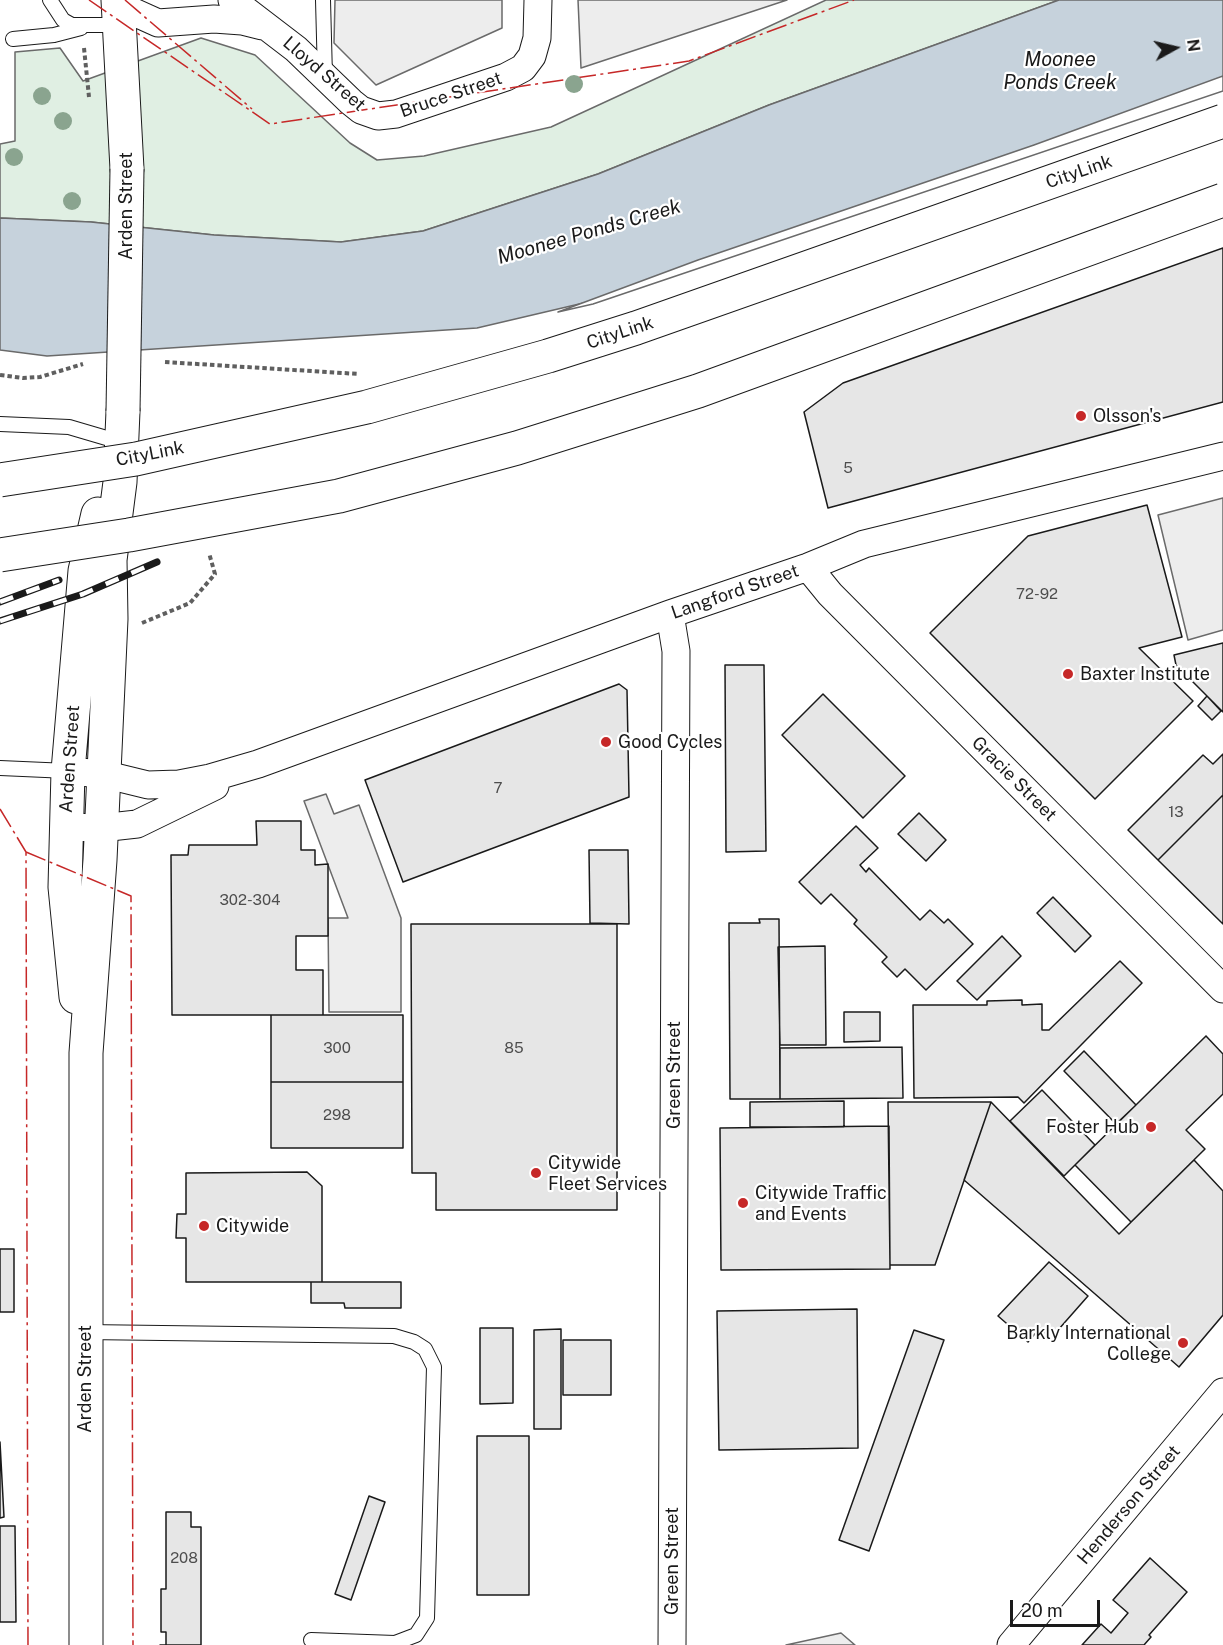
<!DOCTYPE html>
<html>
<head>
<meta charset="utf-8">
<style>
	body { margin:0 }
	#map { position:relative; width:1223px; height:1645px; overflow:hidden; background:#fff; font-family:"Public Sans",sans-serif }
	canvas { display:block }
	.north { position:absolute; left:1145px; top:18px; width:60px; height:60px; -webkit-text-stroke:4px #fff; paint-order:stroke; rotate:82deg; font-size:16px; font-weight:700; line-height:24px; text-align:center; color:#1a1a1a }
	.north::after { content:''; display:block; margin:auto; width:21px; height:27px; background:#1a1a1a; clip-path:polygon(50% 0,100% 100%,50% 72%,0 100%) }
	.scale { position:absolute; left:1010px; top:1600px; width:90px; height:27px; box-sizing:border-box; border:3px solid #1a1a1a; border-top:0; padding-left:8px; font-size:18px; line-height:21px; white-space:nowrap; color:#1a1a1a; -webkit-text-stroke:4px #fff; paint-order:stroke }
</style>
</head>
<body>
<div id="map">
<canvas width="1223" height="1645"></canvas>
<div class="north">N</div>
<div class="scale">20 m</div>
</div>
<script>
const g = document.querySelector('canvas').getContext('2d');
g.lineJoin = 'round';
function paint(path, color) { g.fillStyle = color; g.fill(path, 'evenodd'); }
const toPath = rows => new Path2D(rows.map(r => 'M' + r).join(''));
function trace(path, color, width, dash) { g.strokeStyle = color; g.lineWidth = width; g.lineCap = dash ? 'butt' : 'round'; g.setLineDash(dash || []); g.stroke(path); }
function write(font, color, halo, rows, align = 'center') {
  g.font = font + ' "Public Sans",sans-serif'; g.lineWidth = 4.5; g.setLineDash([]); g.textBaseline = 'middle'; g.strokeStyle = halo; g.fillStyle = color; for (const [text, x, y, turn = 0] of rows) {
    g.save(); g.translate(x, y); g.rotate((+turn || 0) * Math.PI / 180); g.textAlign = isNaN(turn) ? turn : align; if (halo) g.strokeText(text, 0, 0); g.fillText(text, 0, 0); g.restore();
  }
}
const green = toPath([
	[826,0,1059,0,769,105,598,174,423,231,341,242,214,235,91,222,0,218,0,144,15,141,15,52,60,48,83,81,201,38,255,55,350,143,377,160,424,156,551,127,826,0]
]);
paint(green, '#e0efe3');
trace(green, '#6a6a6a', 1.5);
const parking = toPath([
	[335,0,502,0,502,28,376,85,334,43,335,0],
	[578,0,787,0,581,68,578,0],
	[1223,498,1223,630,1188,640,1158,515,1223,498],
	[326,794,334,814,359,805,401,918,401,1012,329,1012,328,918,348,918,304,801,326,794],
	[841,1633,855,1645,786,1645,841,1633]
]);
paint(parking, '#ededed');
trace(parking, '#6a6a6a', 1.5);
const water = toPath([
	[1059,0,1223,0,1223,87,592,301,477,328,47,356,0,350,0,218,91,222,214,235,341,242,423,231,598,174,769,105,1059,0]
]);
paint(water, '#c6d2dc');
trace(water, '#6a6a6a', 1.5);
const pier = toPath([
	[1223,76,1223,91,593,304,558,312,698,260,1034,145,1223,76]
]);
paint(pier, '#fff');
trace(pier, '#6a6a6a', 1.5);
const building = toPath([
	[1223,248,1223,402,828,508,804,412,843,383,1223,248],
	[1147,505,1182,637,1139,648,1193,701,1095,799,930,633,1028,536,1147,505],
	[1223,643,1223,712,1176,665,1174,655,1223,643],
	[725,665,764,665,766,851,726,852,725,665],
	[619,684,627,690,629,797,403,882,365,780,619,684],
	[823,694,905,776,863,818,782,735,823,694],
	[1207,696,1221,711,1212,720,1198,706,1207,696],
	[1223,754,1223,795,1158,860,1128,830,1203,755,1213,764,1223,754],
	[1223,795,1223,924,1158,860,1223,795],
	[919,813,946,840,926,861,898,834,919,813],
	[256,821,301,821,301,850,315,850,315,865,328,864,328,936,296,936,296,970,323,970,323,1015,172,1015,171,855,188,855,189,845,257,845,256,821],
	[856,826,878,848,860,865,866,872,869,868,920,920,930,910,944,923,948,919,973,944,926,990,905,969,897,977,882,962,887,957,854,924,857,920,831,894,821,904,799,882,856,826],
	[589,850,628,850,629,924,590,923,589,850],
	[1053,897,1091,936,1075,952,1037,913,1053,897],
	[759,919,779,919,780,1099,730,1099,729,923,760,923,759,919],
	[411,924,617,924,617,1210,436,1210,436,1173,412,1173,411,924],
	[1002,936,1021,956,977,1000,957,981,1002,936],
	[825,946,826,1045,780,1045,778,947,825,946],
	[1120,961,1142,983,1024,1103,1018,1097,914,1098,913,1005,987,1005,987,1001,1022,1000,1022,1005,1042,1004,1042,1030,1049,1030,1120,961],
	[844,1012,880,1012,880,1041,844,1042,844,1012],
	[271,1015,403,1015,403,1082,271,1082,271,1015],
	[1206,1036,1223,1054,1223,1094,1186,1130,1205,1149,1131,1222,1075,1165,1206,1036],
	[902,1047,903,1098,780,1099,780,1048,902,1047],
	[1084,1051,1136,1105,1116,1124,1064,1071,1084,1051],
	[271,1082,403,1082,403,1148,271,1148,271,1082],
	[1042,1090,1095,1145,1064,1176,1010,1121,1042,1090],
	[844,1101,844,1127,750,1127,750,1102,844,1101],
	[888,1102,991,1102,935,1265,890,1265,888,1102],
	[991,1102,1119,1234,1194,1160,1223,1191,1223,1315,1179,1367,964,1180,991,1102],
	[889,1126,890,1269,721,1270,720,1128,889,1126],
	[307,1172,322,1186,322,1282,186,1282,186,1238,176,1238,177,1214,186,1214,186,1173,307,1172],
	[0,1249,14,1249,14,1312,0,1312,0,1249],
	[1049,1262,1088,1296,1051,1338,1040,1328,1028,1342,998,1316,1049,1262],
	[311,1282,401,1282,401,1308,345,1308,344,1303,311,1303,311,1282],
	[857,1309,858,1448,719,1450,717,1311,857,1309],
	[480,1328,513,1328,513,1403,480,1404,480,1328],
	[561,1329,561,1429,534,1429,534,1330,561,1329],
	[914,1330,944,1340,869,1551,839,1540,914,1330],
	[563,1340,611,1340,611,1395,563,1395,563,1340],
	[477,1436,529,1436,529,1595,477,1595,477,1436],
	[0,1442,4,1517,0,1518,0,1442],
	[369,1496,385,1502,351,1600,335,1594,369,1496],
	[166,1512,191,1512,191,1527,201,1527,201,1645,160,1645,166,1645,166,1632,161,1632,161,1589,166,1589,166,1512],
	[0,1526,15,1526,16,1622,0,1622,0,1526],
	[1150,1558,1187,1592,1149,1635,1151,1637,1144,1645,1082,1645,1101,1624,1111,1633,1128,1613,1113,1600,1150,1558]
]);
paint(building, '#e6e6e6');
trace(building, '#1a1a1a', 1.5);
const service = toPath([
	[50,0,63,20,72,25,119,25],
	[323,0,325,76],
	[13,39,54,35,81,28],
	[0,424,69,427,120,442],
	[0,768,68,771],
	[85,1332,394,1336,414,1342,425,1349,434,1367,427,1618,416,1635,395,1643,311,1640]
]);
const minor = toPath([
	[232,0,296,49,351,102,361,110,378,116,396,114,506,77,523,68,532,56,537,38,538,0],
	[118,5,158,23,214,19,242,21,262,26],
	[808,567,830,594,1223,989],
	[670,614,676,651,672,1645],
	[68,771,103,774,148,785,179,784,210,778,258,764,670,614,808,567,864,544,1223,456],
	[66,827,101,828,137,824,215,786],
	[1011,1645,1223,1392]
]);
const tertiary = toPath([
	[118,0,127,169],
	[76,997,65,887,68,771,85,571,98,514],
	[86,1645,86,1053,100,860,111,619,110,560,120,482,123,411]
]);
trace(service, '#1a1a1a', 16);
trace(minor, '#1a1a1a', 29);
trace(tertiary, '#1a1a1a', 35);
trace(toPath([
	[84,48,89,97],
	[165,362,359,374],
	[0,375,23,378,40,377,83,364],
	[142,623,190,603,215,574,209,553]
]), '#5f5f5f', 4, [4.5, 3]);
trace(service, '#fff', 14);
trace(minor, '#fff', 27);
trace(tertiary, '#fff', 33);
const rail = toPath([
	[0,602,59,580],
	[0,621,83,594,157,562]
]);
trace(rail, '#1a1a1a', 7);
trace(rail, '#fff', 4.5, [14]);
const tertiaryBridge = toPath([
	[123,411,127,169]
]);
const motorwayBridge = toPath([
	[0,480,136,459,367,407,548,356,636,328,1223,121],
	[0,555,129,535,339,496,517,448,698,391,1223,200]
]);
trace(tertiaryBridge, '#1a1a1a', 35, []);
trace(motorwayBridge, '#1a1a1a', 35, []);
trace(tertiaryBridge, '#fff', 33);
trace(motorwayBridge, '#fff', 33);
trace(toPath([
	[89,0,270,124,689,61,854,0],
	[125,0,252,109],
	[0,809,26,852,28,1645],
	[26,852,131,896,133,1645]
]), '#c62828', 1.5, [21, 4.5, 3, 4.5]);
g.fillStyle = '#8aa48f';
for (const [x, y] of [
	[574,84],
	[42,96],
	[63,121],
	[14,157],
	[72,201]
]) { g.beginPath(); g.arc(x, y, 9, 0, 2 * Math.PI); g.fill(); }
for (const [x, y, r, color] of [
	[1081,416,6,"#c62828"],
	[1068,674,6,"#c62828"],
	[606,742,6,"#c62828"],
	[1151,1127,6,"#c62828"],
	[536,1173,6,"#c62828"],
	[743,1203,6,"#c62828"],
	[204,1226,6,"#c62828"],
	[1183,1343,6,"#c62828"]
]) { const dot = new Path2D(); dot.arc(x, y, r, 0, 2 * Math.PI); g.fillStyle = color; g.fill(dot); trace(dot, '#fff', 2); }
write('15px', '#4d4d4d', null, [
	["5",848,468],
	["72-92",1037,594],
	["7",498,788],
	["13",1176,812],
	["302-304",250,900],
	["300",337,1048],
	["85",514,1048],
	["298",337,1115],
	["208",184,1558]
]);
write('18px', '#1a1a1a', '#fff', [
	["Lloyd Street",324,74,41],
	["Bruce Street",451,95,-19],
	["CityLink",1079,172,-19],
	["Arden Street",126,206,-90],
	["CityLink",620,333,-18],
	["CityLink",150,454,-11],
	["Langford Street",735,592,-19],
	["Arden Street",70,759,-86],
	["Gracie Street",1014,779,45],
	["Green Street",674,1075,-90],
	["Arden Street",85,1379,-90],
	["Henderson Street",1129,1505,-50],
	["Green Street",672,1561,-90]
]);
write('18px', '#1a1a1a', '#fff', [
	["Olsson's",1093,416],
	["Baxter Institute",1080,674],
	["Good Cycles",618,742],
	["Foster Hub",1139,1127,"right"],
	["Citywide",548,1163],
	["Fleet Services",548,1184],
	["Citywide Traffic",755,1193],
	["and Events",755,1214],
	["Citywide",216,1226],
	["Barkly International",1171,1333,"right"],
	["College",1171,1354,"right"]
], 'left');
write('italic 20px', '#1a1a1a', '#fff', [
	["Moonee",1060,60],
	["Ponds Creek",1060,83],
	["Moonee Ponds Creek",589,232,-16]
]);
</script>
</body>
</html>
